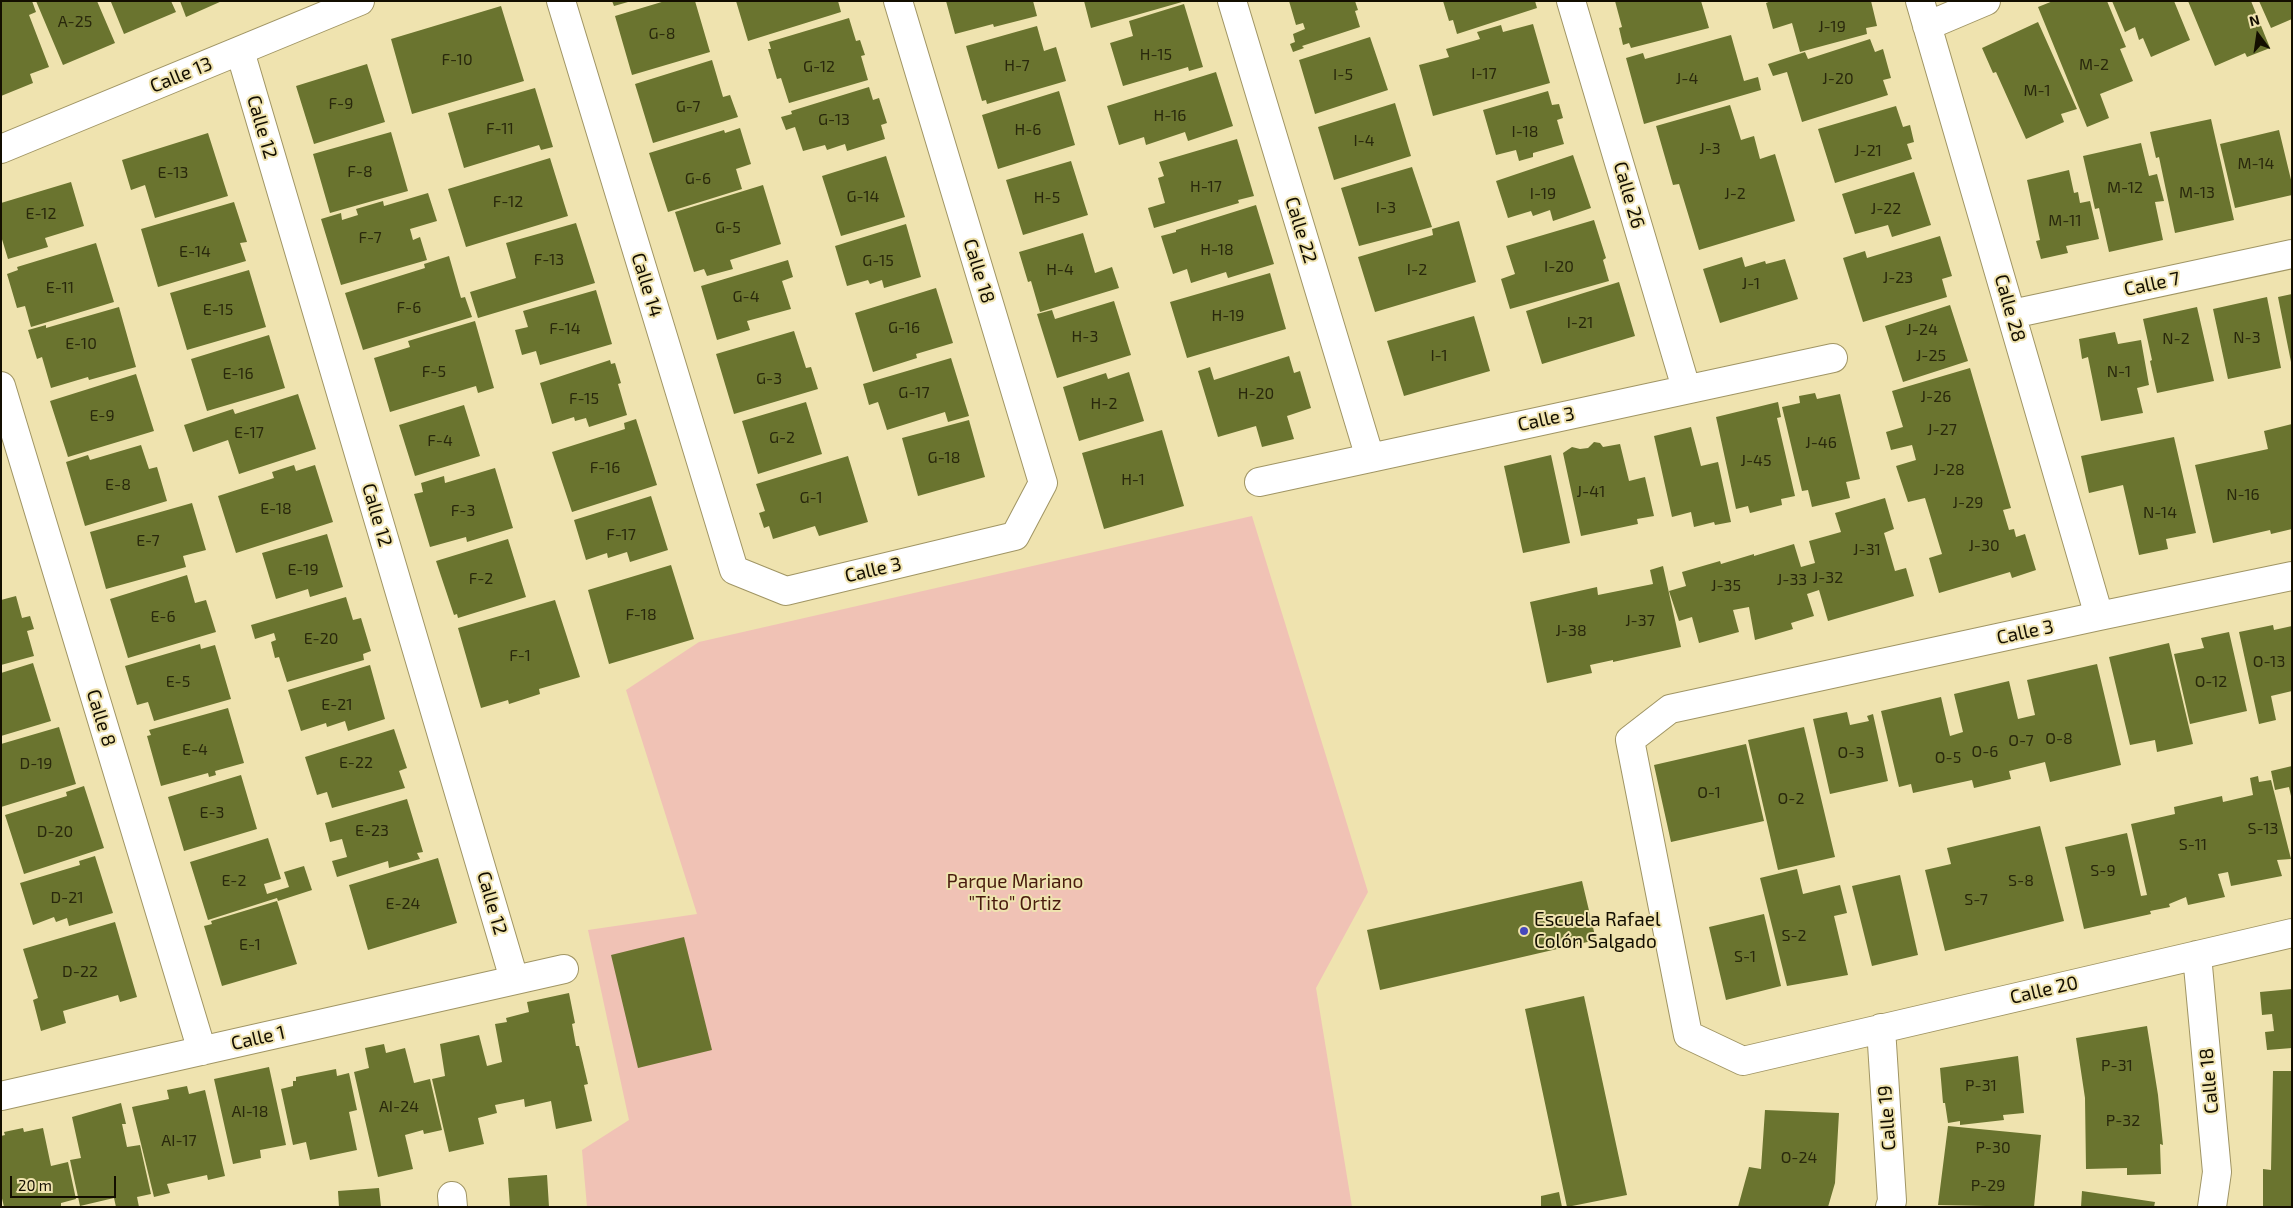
<!DOCTYPE html>
<html>
<head>
<meta charset="utf-8">
<style>
	body { margin:0 }
	#map { position:relative; width:2293px; height:1208px; overflow:hidden; background:#efe3af; font-family:"Exo 2",sans-serif }
	canvas { display:block }
	.frame { position:absolute; inset:0; border:2px solid #130e00; pointer-events:none }
	.north { position:absolute; left:2233px; top:10px; width:50px; height:50px; -webkit-text-stroke:4px #efe3af; paint-order:stroke; rotate:346deg; font-size:14px; font-weight:700; line-height:20px; text-align:center; color:#130e00 }
	.north::after { content:''; display:block; margin:auto; width:18px; height:22px; background:#130e00; clip-path:polygon(50% 0,100% 100%,50% 72%,0 100%) }
	.scale { position:absolute; left:10px; top:1176px; width:106px; height:22px; box-sizing:border-box; border:2px solid #130e00; border-top:0; padding-left:6px; font-size:15px; line-height:18px; white-space:nowrap; color:#130e00; -webkit-text-stroke:4px #efe3af; paint-order:stroke }
</style>
</head>
<body>
<div id="map">
<canvas width="2293" height="1208"></canvas>
<div class="frame"></div>
<div class="north">N</div>
<div class="scale">20 m</div>
</div>
<script>
const g = document.querySelector('canvas').getContext('2d');
g.lineJoin = 'round';
function paint(path, color) { g.fillStyle = color; g.fill(path, 'evenodd'); }
const toPath = rows => new Path2D(rows.map(r => 'M' + r).join(''));
function trace(path, color, width, dash) { g.strokeStyle = color; g.lineWidth = width; g.lineCap = dash ? 'butt' : 'round'; g.setLineDash(dash || []); g.stroke(path); }
function write(font, color, halo, rows, align = 'center') {
  g.font = font + ' "Exo 2",sans-serif'; g.lineWidth = 4; g.setLineDash([]); g.textBaseline = 'middle'; g.strokeStyle = halo; g.fillStyle = color; for (const [text, x, y, turn = 0] of rows) {
    g.save(); g.translate(x, y); g.rotate((+turn || 0) * Math.PI / 180); g.textAlign = isNaN(turn) ? turn : align; if (halo) g.strokeText(text, 0, 0); g.fillText(text, 0, 0); g.restore();
  }
}
paint(toPath([
	[1252,516,1368,892,1316,988,1352,1207,587,1207,582,1150,629,1120,588,930,697,914,626,690,699,642]
]), '#f0c2b5');
paint(toPath([
	[1,1,32,1,36,12,29,15,49,67,30,74,33,83,1,96],
	[36,1,97,1,115,43,63,65],
	[113,1,171,1,176,12,124,34,111,2],
	[180,1,222,1,186,17],
	[612,1,628,1,628,2,614,6],
	[665,1,695,1,710,52,632,75,615,16],
	[736,1,838,1,841,12,748,41],
	[946,1,1033,1,1037,16,994,27,993,24,955,34],
	[1084,1,1182,1,1182,2,1091,28],
	[1289,1,1355,1,1358,10,1355,11,1360,27,1302,46,1304,48,1293,52,1290,44,1295,42,1293,34,1305,29,1303,23,1296,25],
	[1443,1,1535,1,1537,8,1457,34,1453,20,1449,21],
	[1615,1,1701,1,1709,28,1631,48,1629,43,1623,45,1619,28,1622,27],
	[1771,1,1871,1,1877,26,1866,28,1867,34,1800,52,1792,23,1773,29,1766,3],
	[2053,1,2107,1,2126,47,2120,49,2133,81,2100,94,2109,118,2087,127,2038,7],
	[2112,1,2174,1,2190,40,2151,57,2143,38,2139,40,2135,27,2125,32],
	[2188,1,2251,1,2270,48,2247,57,2245,53,2215,66],
	[2259,1,2292,1,2292,19,2271,28],
	[1184,4,1203,67,1189,71,1188,67,1123,86,1110,43,1133,36,1129,21],
	[501,6,524,81,412,114,391,39],
	[849,18,856,41,860,40,865,55,861,56,868,80,789,103,781,78,777,79,768,49,771,49,769,42],
	[2038,22,2077,109,2061,114,2064,122,2026,139,1996,72,1993,73,1982,48],
	[1533,24,1550,83,1433,116,1419,65,1449,57,1446,49,1480,39,1477,32,1501,25,1503,32],
	[1037,26,1044,51,1056,47,1066,81,987,104,986,100,982,101,966,46],
	[1731,35,1744,81,1758,77,1761,90,1644,124,1626,58,1643,53,1645,59],
	[1370,37,1388,90,1315,114,1299,60],
	[1870,39,1875,52,1883,49,1891,78,1883,80,1888,95,1802,122,1787,72,1773,76,1768,64,1805,52,1808,59],
	[712,60,723,97,730,95,738,117,653,143,635,84],
	[367,64,385,122,314,144,296,86],
	[1216,72,1233,126,1188,141,1185,132,1146,145,1144,137,1119,145,1107,106],
	[869,87,873,100,879,98,887,123,881,125,885,139,847,151,845,144,827,150,825,145,803,151,795,127,786,130,781,117,792,114,791,111],
	[535,88,553,147,541,150,539,145,464,168,448,113],
	[1059,91,1075,145,998,169,982,115],
	[1548,91,1552,105,1559,104,1563,118,1557,120,1564,144,1533,153,1533,157,1519,161,1516,150,1496,155,1483,110],
	[1395,103,1411,156,1334,180,1318,127],
	[1730,105,1741,140,1754,136,1760,159,1775,154,1795,221,1699,250,1679,184,1673,185,1656,126],
	[1896,106,1903,127,1910,125,1914,142,1907,144,1912,159,1835,183,1818,129],
	[2211,119,2234,220,2175,233,2159,157,2156,158,2150,132],
	[740,128,751,164,736,169,742,189,668,212,649,153,724,130,725,133],
	[2279,130,2292,184,2292,195,2235,208,2220,144],
	[391,132,408,191,330,213,313,154],
	[208,133,228,196,155,218,145,185,131,190,122,160],
	[1237,139,1254,196,1238,200,1239,203,1154,228,1148,208,1165,203,1158,178,1164,176,1159,162],
	[2141,143,2149,176,2157,174,2164,201,2155,202,2163,240,2109,252,2099,208,2095,209,2083,156],
	[1573,155,1591,208,1553,221,1550,210,1533,216,1531,211,1508,218,1496,181],
	[886,156,905,217,841,236,822,176],
	[550,158,568,216,466,247,448,189],
	[1071,161,1088,215,1023,235,1006,180],
	[1412,167,1432,227,1359,246,1341,188],
	[2069,170,2074,193,2078,192,2080,203,2090,201,2099,239,2066,246,2068,253,2041,259,2036,241,2040,240,2027,180],
	[1914,172,1931,225,1892,237,1888,225,1855,234,1842,194],
	[71,182,84,226,45,238,48,247,8,259,1,236,1,203],
	[763,185,781,244,730,260,733,269,707,276,704,269,694,272,675,212],
	[428,193,437,221,410,229,413,240,420,237,427,260,341,285,321,219,341,213,342,220,358,215,356,209,383,201,384,206],
	[234,202,247,242,240,243,246,261,158,287,141,229],
	[1256,205,1274,264,1228,278,1226,272,1191,283,1187,269,1173,274,1161,236,1176,232,1176,230],
	[1594,220,1606,258,1603,260,1609,281,1510,309,1501,279,1515,274,1506,246],
	[1459,221,1476,282,1375,312,1358,257,1433,235,1432,229],
	[576,223,595,283,478,318,470,292,516,278,506,243],
	[906,224,921,277,884,288,882,280,870,284,868,280,847,286,835,246],
	[1083,233,1095,273,1112,267,1119,288,1040,312,1031,281,1028,282,1019,252],
	[1940,236,1952,276,1942,279,1947,297,1863,322,1843,258,1865,251,1867,258],
	[96,243,114,302,31,327,25,306,17,308,7,274,18,270,17,267],
	[449,256,461,298,465,297,472,317,363,350,345,293,425,268,424,264],
	[1742,257,1745,267,1765,261,1766,264,1785,259,1798,299,1720,323,1703,269],
	[788,260,793,277,782,281,791,309,747,321,750,330,717,340,701,286],
	[249,270,266,327,187,350,170,293],
	[1270,273,1286,329,1187,358,1170,302],
	[1619,282,1635,336,1542,364,1526,311],
	[936,288,953,343,916,354,917,358,873,372,855,313],
	[596,290,612,344,540,365,536,351,522,355,515,330,528,327,523,311],
	[2292,294,2292,362,2291,362,2278,297],
	[2267,297,2281,368,2228,379,2213,309],
	[1114,301,1131,355,1057,378,1037,314,1052,310,1055,319],
	[1950,305,1968,361,1903,382,1885,326],
	[119,307,136,367,89,380,88,377,51,388,42,357,37,359,28,330,46,325,46,328],
	[2197,307,2214,381,2157,393,2150,361,2152,360,2143,319],
	[1474,316,1490,371,1404,396,1387,341],
	[475,321,494,388,478,393,476,386,390,412,374,358,410,347,408,341],
	[794,331,806,368,811,367,818,389,734,414,716,354],
	[2115,332,2118,344,2141,340,2149,385,2137,388,2143,413,2101,421,2088,357,2082,359,2079,339],
	[269,335,285,388,207,411,191,359],
	[1289,356,1294,373,1300,371,1311,408,1287,416,1294,439,1262,447,1256,426,1218,437,1198,371,1210,367,1214,380],
	[951,358,969,416,948,422,945,412,887,430,878,402,869,405,863,384],
	[610,360,611,364,615,363,621,383,618,384,627,415,589,427,586,418,575,421,574,417,552,424,540,383],
	[1970,368,2011,508,2003,510,2009,530,2014,529,2016,537,2025,534,2036,570,2012,578,2010,572,1939,593,1929,558,1942,554,1925,498,1908,502,1896,466,1916,460,1912,445,1891,450,1886,432,1903,427,1892,391],
	[1129,372,1144,421,1079,441,1063,387,1106,373,1108,379],
	[136,374,154,431,68,457,50,401],
	[1815,393,1817,399,1840,394,1860,479,1846,482,1850,498,1812,507,1808,490,1802,491,1782,407,1800,403,1799,396],
	[298,394,316,449,239,474,228,440,193,452,184,425,233,409,235,414],
	[806,402,822,454,758,474,742,421],
	[1778,402,1781,417,1777,418,1795,496,1781,499,1782,505,1750,513,1748,506,1736,509,1716,417],
	[464,405,480,456,415,476,399,425],
	[636,419,657,485,572,512,552,452,625,429,624,423],
	[969,420,985,477,918,496,902,438],
	[2292,424,2292,529,2271,534,2270,530,2213,543,2195,465,2268,449,2264,431],
	[1691,427,1701,466,1718,462,1731,522,1715,525,1714,522,1694,527,1691,512,1672,517,1654,436],
	[1162,430,1184,506,1104,529,1082,453],
	[2174,437,2196,533,2166,539,2168,549,2139,555,2123,485,2089,493,2081,456],
	[1594,442,1600,443,1603,447,1620,444,1629,481,1645,477,1654,516,1637,519,1638,524,1581,536,1563,453,1572,447,1580,449,1588,448],
	[141,445,149,469,157,467,167,501,85,526,66,462,88,455,90,460],
	[1551,455,1570,543,1523,553,1504,466],
	[848,456,868,522,819,536,815,526,773,539,769,526,764,528,759,513,765,511,756,484],
	[294,465,296,471,315,465,333,522,236,553,218,496,274,478,272,472],
	[495,468,513,528,467,542,466,537,430,547,414,494,423,492,421,483,444,476,445,483],
	[651,496,668,550,630,562,627,552,608,558,607,553,586,560,574,520],
	[1885,498,1894,529,1884,533,1895,571,1906,568,1914,596,1828,621,1819,590,1807,594,1814,616,1791,623,1793,629,1755,640,1749,607,1733,610,1739,632,1699,643,1692,617,1679,621,1669,591,1686,586,1682,572,1720,561,1721,564,1754,554,1754,556,1794,544,1801,567,1815,563,1809,541,1841,532,1835,513],
	[192,503,206,550,183,556,186,567,106,589,90,532],
	[327,534,343,587,310,597,308,589,276,599,262,553],
	[508,539,526,597,458,618,457,614,454,615,436,561],
	[671,565,694,639,609,664,588,590],
	[1663,566,1681,647,1613,662,1613,660,1590,665,1592,673,1547,683,1530,602,1597,587,1598,595,1653,584,1650,570],
	[187,575,195,603,206,600,216,632,128,658,110,599],
	[16,596,22,618,30,616,34,629,27,631,34,656,1,665,1,600],
	[346,597,353,620,361,618,371,651,363,654,364,660,287,682,279,657,275,658,271,642,276,640,274,633,255,639,251,625],
	[555,600,580,677,539,689,540,694,509,704,508,700,481,708,458,628],
	[2273,625,2274,630,2292,626,2292,691,2271,696,2276,720,2259,724,2239,632],
	[2229,632,2247,711,2190,724,2174,654,2204,648,2201,638],
	[2169,643,2193,744,2157,752,2155,740,2130,745,2109,657],
	[200,644,201,649,215,645,231,699,154,721,148,702,137,705,125,666],
	[33,663,51,721,1,736,1,673],
	[2097,664,2121,765,2050,782,2045,762,2009,771,2011,779,1974,788,1972,780,1913,793,1911,784,1899,787,1881,711,1941,697,1950,736,1963,732,1954,694,2009,681,2018,719,2035,715,2027,680],
	[370,665,385,719,348,731,345,721,327,727,326,723,301,731,288,690],
	[228,708,244,763,215,771,216,775,209,777,208,773,161,786,147,736,151,735,149,730],
	[1847,712,1850,725,1869,721,1867,716,1873,714,1888,781,1830,794,1813,719],
	[59,727,76,784,1,807,1,744],
	[1804,727,1835,857,1778,870,1748,740],
	[394,729,407,768,399,771,405,788,332,808,327,792,317,795,305,757],
	[1746,744,1764,821,1671,842,1654,765],
	[2292,766,2292,796,2291,796,2289,787,2275,790,2271,771],
	[241,775,257,829,184,851,168,797],
	[2258,776,2259,782,2271,780,2291,859,2277,860,2282,876,2231,886,2228,872,2218,874,2225,897,2188,905,2186,897,2169,904,2170,907,2150,911,2151,914,2084,929,2065,847,2127,833,2141,896,2147,895,2131,824,2175,814,2174,807,2222,796,2223,802,2253,795,2250,778],
	[84,786,104,848,24,874,5,815,67,796,66,792],
	[407,799,423,852,417,853,420,859,389,868,388,861,337,877,332,861,347,857,342,839,330,842,325,823],
	[2040,826,2064,921,1945,951,1925,870,1951,864,1947,848],
	[268,838,281,879,264,884,267,894,289,887,284,872,304,866,312,890,278,901,277,898,208,920,190,862],
	[95,856,113,913,69,926,67,918,56,922,54,917,33,925,20,883,80,865,79,861],
	[438,858,457,923,368,950,349,885],
	[1797,869,1803,894,1840,885,1847,913,1834,916,1848,975,1787,986,1760,878],
	[1900,875,1918,955,1872,966,1852,886],
	[1582,881,1596,940,1380,990,1367,930],
	[277,901,297,964,222,986,204,926,212,924,211,921],
	[1764,914,1781,986,1726,1000,1709,927],
	[115,922,137,997,120,1002,118,995,63,1011,66,1023,41,1031,33,1000,38,998,23,949],
	[684,937,712,1050,638,1068,611,955],
	[2292,989,2292,1048,2267,1050,2265,1032,2274,1031,2272,1014,2262,1015,2260,992],
	[569,993,575,1023,572,1024,576,1046,579,1046,588,1084,584,1085,592,1121,556,1129,551,1101,525,1107,524,1099,495,1105,497,1113,478,1118,484,1144,449,1152,432,1079,445,1076,440,1044,479,1035,487,1066,502,1062,495,1024,507,1022,506,1018,529,1012,527,1002],
	[1584,996,1627,1195,1567,1207,1525,1009],
	[2147,1026,2158,1095,2163,1145,2160,1144,2161,1174,2127,1175,2127,1168,2086,1169,2085,1098,2076,1038],
	[384,1044,386,1053,405,1048,414,1083,430,1079,442,1130,424,1134,423,1130,405,1135,413,1169,378,1177,354,1072,369,1068,365,1048],
	[2018,1056,2024,1113,2003,1115,2004,1120,1960,1125,1960,1121,1948,1123,1945,1103,1943,1103,1940,1068],
	[269,1067,286,1145,260,1150,261,1158,233,1164,214,1079],
	[336,1069,337,1076,349,1073,357,1110,349,1112,357,1150,310,1160,306,1142,293,1145,281,1089,293,1086,293,1081,296,1081,296,1077],
	[2273,1071,2292,1071,2292,1207,2263,1207,2263,1169,2271,1170],
	[187,1086,189,1094,205,1090,225,1176,208,1180,207,1175,167,1184,170,1193,154,1197,132,1107,169,1099,167,1090],
	[121,1103,126,1124,122,1124,127,1147,140,1145,151,1194,137,1197,139,1207,116,1207,114,1198,80,1206,70,1160,81,1158,72,1117],
	[1765,1110,1839,1113,1835,1183,1828,1207,1738,1207,1749,1167,1761,1169],
	[1948,1126,2041,1135,2034,1207,1938,1205],
	[23,1128,24,1132,43,1128,51,1166,68,1162,76,1199,61,1203,61,1207,4,1207,1,1194,1,1136,5,1135,4,1132],
	[547,1175,549,1207,510,1207,508,1178],
	[379,1188,381,1207,339,1207,338,1191],
	[2082,1191,2155,1202,2154,1207,2081,1207],
	[1559,1192,1562,1207,1541,1207,1541,1196]
]), '#6a742f');
const street = toPath([
	[561,1,734,570,786,591,1015,536,1043,483,898,1],
	[1232,1,1370,458],
	[1571,1,1686,388],
	[1920,1,2099,616],
	[1927,26,1986,1],
	[240,51,514,979],
	[1,149,360,1],
	[2012,314,2292,254],
	[1,386,202,1051],
	[1259,482,1833,358],
	[2292,576,2099,616,1670,709,1630,740,1688,1035,1743,1061,2292,933],
	[2197,955,2217,1172,2212,1207],
	[1881,1028,1892,1201,1890,1207],
	[1,1096,564,969],
	[452,1196,453,1207]
]);
trace(street, '#a09564', 30);
trace(street, '#fff', 28);
for (const [x, y, r, color] of [
	[1524,931,5,"#4648bd"]
]) { const dot = new Path2D(); dot.arc(x, y, r, 0, 2 * Math.PI); g.fillStyle = color; g.fill(dot); trace(dot, '#efe3af', 2); }
write('16px', '#29280c', null, [
	["A-25",75,22],
	["J-19",1832,27],
	["G-8",662,34],
	["H-15",1156,55],
	["F-10",457,60],
	["M-2",2094,65],
	["H-7",1017,66],
	["G-12",819,67],
	["I-17",1484,74],
	["I-5",1343,75],
	["J-4",1687,79],
	["J-20",1838,79],
	["M-1",2037,91],
	["F-9",341,104],
	["G-7",688,107],
	["H-16",1170,116],
	["G-13",834,120],
	["F-11",500,129],
	["H-6",1028,130],
	["I-18",1525,132],
	["I-4",1364,141],
	["J-3",1710,149],
	["J-21",1868,151],
	["M-14",2256,164],
	["F-8",360,172],
	["E-13",173,173],
	["G-6",698,179],
	["H-17",1206,187],
	["M-12",2125,188],
	["M-13",2197,193],
	["I-19",1543,194],
	["J-2",1735,194],
	["G-14",863,197],
	["H-5",1047,198],
	["F-12",508,202],
	["I-3",1386,208],
	["J-22",1886,209],
	["E-12",41,214],
	["M-11",2065,221],
	["G-5",728,228],
	["F-7",370,238],
	["H-18",1217,250],
	["E-14",195,252],
	["F-13",549,260],
	["G-15",878,261],
	["I-20",1559,267],
	["H-4",1060,270],
	["I-2",1417,270],
	["J-23",1898,278],
	["J-1",1751,284],
	["E-11",60,288],
	["G-4",746,297],
	["F-6",409,308],
	["E-15",218,310],
	["H-19",1228,316],
	["I-21",1580,323],
	["G-16",904,328],
	["F-14",565,329],
	["J-24",1922,330],
	["H-3",1085,337],
	["N-3",2247,338],
	["N-2",2176,339],
	["E-10",81,344],
	["I-1",1439,356],
	["J-25",1931,356],
	["F-5",434,372],
	["N-1",2119,372],
	["E-16",238,374],
	["G-3",769,379],
	["G-17",914,393],
	["H-20",1256,394],
	["J-26",1936,397],
	["F-15",584,399],
	["H-2",1104,404],
	["E-9",102,416],
	["J-27",1942,430],
	["E-17",249,433],
	["G-2",782,438],
	["F-4",440,441],
	["J-46",1821,443],
	["G-18",944,458],
	["J-45",1756,461],
	["F-16",605,468],
	["J-28",1949,470],
	["H-1",1133,480],
	["E-8",118,485],
	["J-41",1591,492],
	["N-16",2243,495],
	["G-1",811,498],
	["J-29",1968,503],
	["E-18",276,509],
	["F-3",463,511],
	["N-14",2160,513],
	["F-17",621,535],
	["E-7",148,541],
	["J-30",1984,546],
	["J-31",1867,550],
	["E-19",303,570],
	["J-32",1828,578],
	["F-2",481,579],
	["J-33",1792,580],
	["J-35",1726,586],
	["F-18",641,615],
	["E-6",163,617],
	["J-37",1640,621],
	["J-38",1571,631],
	["E-20",321,639],
	["F-1",520,656],
	["O-13",2269,662],
	["E-5",178,682],
	["O-12",2211,682],
	["E-21",337,705],
	["O-8",2059,739],
	["O-7",2021,741],
	["E-4",195,750],
	["O-6",1985,752],
	["O-3",1851,753],
	["O-5",1948,758],
	["E-22",356,763],
	["D-19",36,764],
	["O-1",1709,793],
	["O-2",1791,799],
	["E-3",212,813],
	["S-13",2263,829],
	["E-23",372,831],
	["D-20",55,832],
	["S-11",2193,845],
	["S-9",2103,871],
	["E-2",234,881],
	["S-8",2021,881],
	["D-21",67,898],
	["S-7",1976,900],
	["E-24",403,904],
	["S-2",1794,936],
	["E-1",250,945],
	["S-1",1745,957],
	["D-22",80,972],
	["P-31",2117,1066],
	["P-31",1981,1086],
	["AI-24",399,1107],
	["AI-18",250,1112],
	["P-32",2123,1121],
	["AI-17",179,1141],
	["P-30",1993,1148],
	["O-24",1799,1158],
	["P-29",1988,1186]
]);
write('19px', '#130e00', '#efe3af', [
	["Calle 13",181,75,-22],
	["Calle 12",262,127,74],
	["Calle 26",1629,195,74],
	["Calle 22",1301,230,73],
	["Calle 18",979,271,73],
	["Calle 7",2152,284,-12],
	["Calle 14",647,285,73],
	["Calle 28",2010,308,74],
	["Calle 3",1546,419,-12],
	["Calle 12",377,515,74],
	["Calle 3",873,570,-13],
	["Calle 3",2025,632,-12],
	["Calle 8",101,718,73],
	["Calle 12",492,903,74],
	["Calle 20",2044,990,-13],
	["Calle 1",258,1038,-13],
	["Calle 18",2209,1081,-95],
	["Calle 19",1887,1118,-94]
]);
write('19px', '#491b0e', '#efe3af', [
	["Parque Mariano",1015,882],
	["\"Tito\" Ortiz",1015,904]
]);
write('19px', '#130e00', '#efe3af', [
	["Escuela Rafael",1534,920],
	["Colón Salgado",1534,942]
], 'left');
</script>
</body>
</html>
